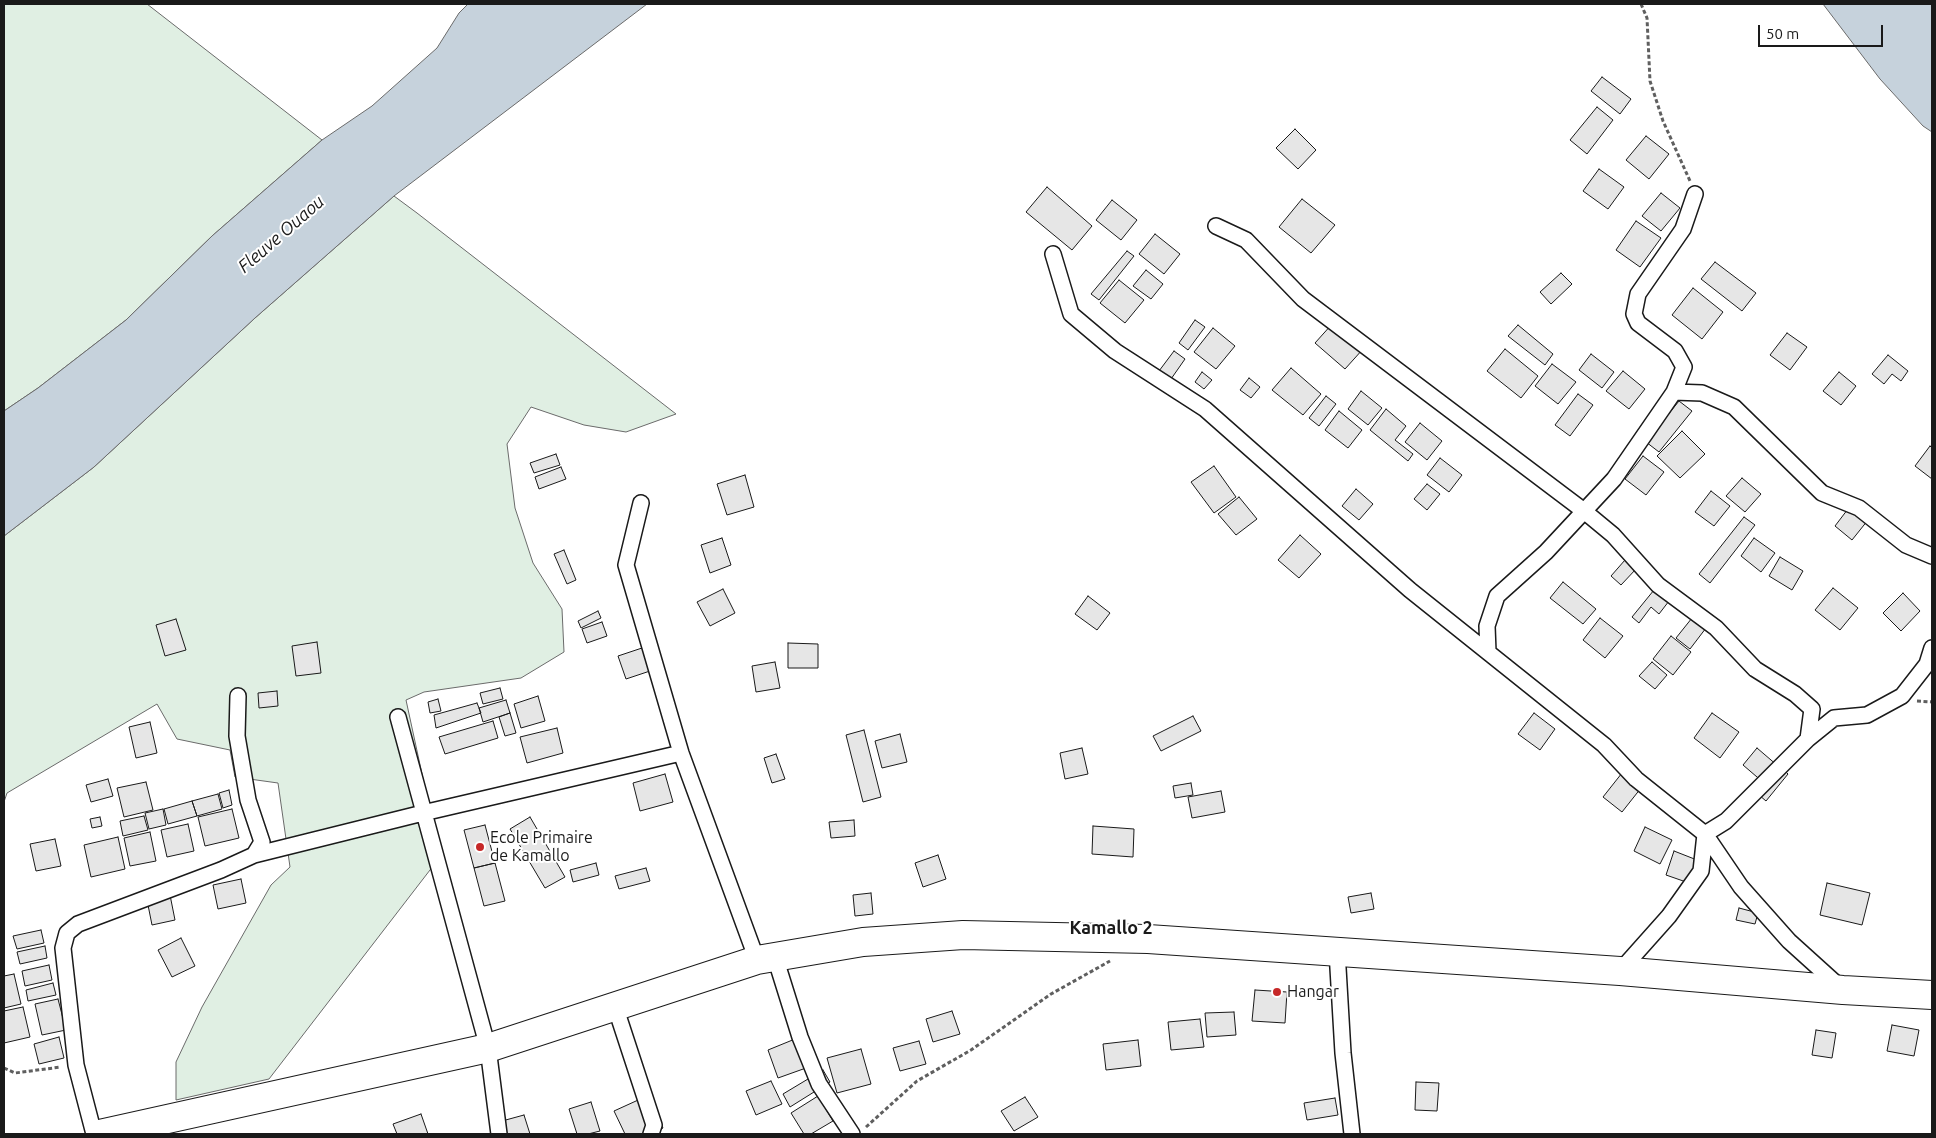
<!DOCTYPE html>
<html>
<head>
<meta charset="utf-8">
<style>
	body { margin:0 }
	#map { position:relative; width:1936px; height:1138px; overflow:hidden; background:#fff; font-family:Ubuntu,sans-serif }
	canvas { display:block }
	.frame { position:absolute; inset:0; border:5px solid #1a1a1a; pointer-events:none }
	.scale { position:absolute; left:1758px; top:25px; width:125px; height:22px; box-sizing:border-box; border:2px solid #1a1a1a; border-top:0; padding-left:6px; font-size:15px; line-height:18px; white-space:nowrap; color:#1a1a1a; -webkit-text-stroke:4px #fff; paint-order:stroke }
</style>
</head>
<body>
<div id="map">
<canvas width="1936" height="1138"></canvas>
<div class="frame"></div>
<div class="scale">50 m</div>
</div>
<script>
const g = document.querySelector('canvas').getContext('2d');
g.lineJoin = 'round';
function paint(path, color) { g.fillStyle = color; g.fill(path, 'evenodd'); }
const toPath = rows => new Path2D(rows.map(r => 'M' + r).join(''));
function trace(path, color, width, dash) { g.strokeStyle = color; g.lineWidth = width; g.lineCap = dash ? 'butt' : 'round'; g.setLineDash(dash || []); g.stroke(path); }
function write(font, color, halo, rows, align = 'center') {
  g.font = font + ' Ubuntu,sans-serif'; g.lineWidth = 4; g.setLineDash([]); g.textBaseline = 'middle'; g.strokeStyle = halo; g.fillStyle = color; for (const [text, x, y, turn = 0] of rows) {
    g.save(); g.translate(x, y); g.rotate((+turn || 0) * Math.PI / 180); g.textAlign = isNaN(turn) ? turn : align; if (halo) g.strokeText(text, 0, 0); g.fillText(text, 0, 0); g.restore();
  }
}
const green = toPath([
	[4,4,147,4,322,140,212,236,126,320,38,388,4,411,4,4],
	[394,196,417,213,676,414,626,432,584,425,531,407,507,444,515,508,533,563,562,609,564,652,521,678,424,692,406,700,440,857,269,1079,176,1100,176,1062,202,1007,271,885,290,867,278,783,235,777,230,750,177,739,157,704,7,793,4,802,4,536,94,467,255,318,394,196]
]);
paint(green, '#e0efe3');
trace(green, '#6a6a6a', 1);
const water = toPath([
	[468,4,647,4,394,196,255,318,94,467,4,536,4,411,38,388,126,320,212,236,322,140,372,106,437,48,459,13,468,4],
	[1823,4,1932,4,1932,132,1923,126,1880,79,1823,4]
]);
paint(water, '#c6d2dc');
trace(water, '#6a6a6a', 1);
const building = toPath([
	[1602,77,1631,99,1620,114,1591,91,1602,77],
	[1597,107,1613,120,1587,154,1570,140,1597,107],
	[1295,129,1316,150,1298,169,1276,148,1295,129],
	[1646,136,1669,154,1649,179,1626,160,1646,136],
	[1599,169,1624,187,1608,209,1583,191,1599,169],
	[1047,187,1092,226,1072,250,1026,212,1047,187],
	[1661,193,1680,208,1661,231,1642,216,1661,193],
	[1302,199,1335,225,1311,253,1279,227,1302,199],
	[1112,200,1137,220,1121,240,1096,220,1112,200],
	[1636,221,1661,238,1640,267,1616,250,1636,221],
	[1155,234,1180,254,1164,274,1139,254,1155,234],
	[1127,251,1134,256,1099,300,1091,294,1127,251],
	[1715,262,1756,293,1742,311,1701,279,1715,262],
	[1146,270,1163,284,1151,299,1133,286,1146,270],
	[1561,273,1572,284,1551,304,1540,292,1561,273],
	[1119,280,1144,300,1125,323,1100,303,1119,280],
	[1693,288,1723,312,1702,339,1672,315,1693,288],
	[1195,320,1205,327,1188,350,1179,343,1195,320],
	[1333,323,1363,349,1345,369,1315,343,1333,323],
	[1518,325,1553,354,1545,365,1508,336,1518,325],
	[1213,328,1235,346,1216,369,1194,352,1213,328],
	[1787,333,1807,347,1790,370,1770,355,1787,333],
	[1505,349,1538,376,1521,398,1487,371,1505,349],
	[1174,351,1185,359,1171,379,1159,371,1174,351],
	[1591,354,1614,372,1602,388,1579,370,1591,354],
	[1888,355,1908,371,1901,381,1892,374,1884,384,1872,374,1888,355],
	[1552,364,1576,382,1558,404,1535,386,1552,364],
	[1291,368,1321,394,1303,415,1272,390,1291,368],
	[1623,371,1645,389,1629,409,1606,391,1623,371],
	[1202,372,1212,380,1204,389,1195,382,1202,372],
	[1839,372,1856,386,1841,405,1823,391,1839,372],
	[1249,378,1260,387,1251,398,1240,390,1249,378],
	[1361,391,1382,408,1368,425,1348,409,1361,391],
	[1578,394,1593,405,1570,436,1555,425,1578,394],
	[1326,396,1336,404,1319,426,1309,418,1326,396],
	[1679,401,1692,411,1659,452,1646,442,1679,401],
	[1386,409,1406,426,1395,440,1413,454,1408,461,1370,430,1386,409],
	[1339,411,1362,430,1348,448,1325,430,1339,411],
	[1420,423,1442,441,1427,460,1405,442,1420,423],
	[1682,431,1705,454,1680,478,1657,456,1682,431],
	[1930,446,1932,448,1932,479,1915,466,1930,446],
	[556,454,560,465,534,473,530,463,556,454],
	[1643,456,1664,472,1646,495,1625,479,1643,456],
	[1440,458,1462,475,1449,492,1427,475,1440,458],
	[1214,466,1236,497,1214,513,1191,482,1214,466],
	[561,467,566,479,539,489,535,477,561,467],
	[745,475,754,507,727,515,717,484,745,475],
	[1742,478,1761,494,1745,512,1726,496,1742,478],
	[1427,484,1440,494,1427,510,1414,499,1427,484],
	[1356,489,1373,504,1359,520,1342,506,1356,489],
	[1711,491,1730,506,1714,526,1695,512,1711,491],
	[1239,497,1257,519,1236,535,1218,514,1239,497],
	[1851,505,1868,520,1852,540,1835,526,1851,505],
	[1744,517,1755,525,1710,583,1699,574,1744,517],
	[1300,535,1321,554,1299,578,1278,560,1300,535],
	[722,538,731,565,710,573,701,545,722,538],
	[1754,538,1775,553,1761,572,1741,556,1754,538],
	[564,550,576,580,567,584,554,554,564,550],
	[1780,557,1803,571,1792,590,1769,576,1780,557],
	[1625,560,1636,569,1621,585,1611,576,1625,560],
	[1563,582,1596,609,1583,624,1550,598,1563,582],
	[1833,588,1858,608,1840,630,1815,610,1833,588],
	[723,589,735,613,710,626,697,602,723,589],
	[1654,590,1669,601,1659,614,1651,607,1639,623,1632,617,1654,590],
	[1903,593,1920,611,1901,631,1883,613,1903,593],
	[1088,596,1110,613,1097,630,1075,614,1088,596],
	[598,611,601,618,581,628,578,621,598,611],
	[1600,618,1623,636,1605,658,1583,640,1600,618],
	[1692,618,1706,628,1690,649,1676,638,1692,618],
	[176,619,186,650,165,656,156,625,176,619],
	[602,622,607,636,587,643,582,629,602,622],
	[1671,636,1691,652,1673,675,1653,659,1671,636],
	[317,642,321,673,296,676,292,646,317,642],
	[788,643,818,644,818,668,788,668,788,643],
	[642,648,650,671,626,679,618,656,642,648],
	[775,662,780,688,756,692,752,666,775,662],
	[1652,662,1667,675,1655,689,1639,676,1652,662],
	[500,688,503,699,483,704,480,693,500,688],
	[277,691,278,706,259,708,258,693,277,691],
	[538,696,545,721,521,728,514,704,538,696],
	[438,699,441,711,430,713,428,702,438,699],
	[506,700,510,713,483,722,479,708,506,700],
	[477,703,481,713,436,728,434,715,477,703],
	[510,713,516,733,505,736,499,717,510,713],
	[1534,713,1555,729,1540,750,1518,734,1534,713],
	[1712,713,1739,732,1720,758,1694,738,1712,713],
	[1193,716,1201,731,1161,751,1153,736,1193,716],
	[493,721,498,738,445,754,439,737,493,721],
	[150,722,157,753,136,758,129,727,150,722],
	[557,728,563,753,527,763,520,737,557,728],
	[864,730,881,797,863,802,846,735,864,730],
	[900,734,907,762,882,768,875,741,900,734],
	[1082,748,1088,774,1065,779,1060,753,1082,748],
	[1757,748,1778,766,1764,783,1743,765,1757,748],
	[776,754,785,779,772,783,764,758,776,754],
	[1781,767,1788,774,1766,801,1759,795,1781,767],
	[1622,773,1641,788,1622,812,1603,797,1622,773],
	[665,774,673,802,640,811,633,783,665,774],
	[108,779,113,796,91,802,86,785,108,779],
	[146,782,153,810,124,817,117,788,146,782],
	[1191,783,1193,795,1175,798,1173,786,1191,783],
	[229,790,232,805,223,808,219,793,229,790],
	[1221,791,1225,812,1192,818,1188,797,1221,791],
	[218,794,222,809,197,816,192,801,218,794],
	[192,801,197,816,168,824,164,809,192,801],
	[163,809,166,825,149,829,145,813,163,809],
	[232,809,239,838,205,846,198,817,232,809],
	[144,816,148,830,123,836,120,821,144,816],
	[100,817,102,826,92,828,90,819,100,817],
	[530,817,565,877,545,888,510,829,530,817],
	[854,820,855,836,831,838,829,822,854,820],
	[188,824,194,851,167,857,161,830,188,824],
	[485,825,495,863,474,868,464,830,485,825],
	[1093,826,1134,829,1133,857,1092,854,1093,826],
	[1645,827,1672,840,1660,864,1634,851,1645,827],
	[150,832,156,861,130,866,124,838,150,832],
	[118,837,125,869,91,877,84,845,118,837],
	[55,839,61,866,36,871,30,844,55,839],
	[1674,851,1697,860,1689,883,1666,875,1674,851],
	[938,855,946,879,923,887,915,863,938,855],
	[495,863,505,901,484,906,474,868,495,863],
	[596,863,599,875,573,882,570,870,596,863],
	[646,868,650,881,619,889,615,876,646,868],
	[241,879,246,903,218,909,213,885,241,879],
	[1827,883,1870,893,1862,925,1820,915,1827,883],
	[871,893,873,914,855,916,853,895,871,893],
	[1371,893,1374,909,1351,913,1348,897,1371,893],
	[170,895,175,920,152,925,147,900,170,895],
	[1739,908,1758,913,1755,924,1736,920,1739,908],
	[41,930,44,943,17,949,13,936,41,930],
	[181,938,195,966,172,977,158,950,181,938],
	[45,946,47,958,20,964,17,952,45,946],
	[49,965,52,980,25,986,22,971,49,965],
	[14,974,21,1004,4,1008,4,976,14,974],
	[53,983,56,995,28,1001,26,990,53,983],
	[1255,990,1287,992,1285,1023,1252,1021,1255,990],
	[58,999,66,1030,42,1035,35,1004,58,999],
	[23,1007,30,1037,4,1043,4,1011,23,1007],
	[952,1011,960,1034,933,1042,926,1019,952,1011],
	[1234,1012,1236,1035,1207,1037,1205,1013,1234,1012],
	[1200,1019,1204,1047,1171,1050,1168,1022,1200,1019],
	[1892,1025,1919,1030,1914,1056,1887,1051,1892,1025],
	[1816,1030,1836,1033,1832,1058,1812,1055,1816,1030],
	[59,1037,64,1058,39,1064,34,1044,59,1037],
	[795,1039,806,1068,778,1078,768,1050,795,1039],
	[1138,1040,1141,1066,1106,1070,1103,1044,1138,1040],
	[919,1041,926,1064,900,1071,893,1048,919,1041],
	[861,1049,871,1084,837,1093,827,1058,861,1049],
	[823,1070,830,1082,790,1107,783,1094,823,1070],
	[771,1081,782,1104,756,1115,746,1091,771,1081],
	[1416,1082,1439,1083,1437,1111,1415,1110,1416,1082],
	[647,1096,663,1128,650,1134,625,1134,614,1111,647,1096],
	[818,1096,833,1121,811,1134,804,1134,791,1113,818,1096],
	[1025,1097,1038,1117,1014,1131,1001,1111,1025,1097],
	[1335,1098,1338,1115,1307,1120,1304,1103,1335,1098],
	[591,1102,600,1131,588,1134,577,1134,569,1109,591,1102],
	[421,1114,428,1134,397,1134,393,1124,421,1114],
	[524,1115,530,1134,506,1134,502,1121,524,1115]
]);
paint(building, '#e6e6e6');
trace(building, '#1a1a1a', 1);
const street = toPath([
	[1216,226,1246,240,1303,299,1584,511,1613,535,1658,585,1716,628,1755,669,1795,694,1812,709,1808,739,1726,821,1705,834,1741,887,1789,941,1841,988],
	[1053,254,1071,314,1115,351,1205,409,1410,590,1604,745,1636,779,1705,834,1701,871,1669,916,1620,971],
	[1674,392,1702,393,1734,407,1822,493,1859,508,1906,545,1932,556],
	[641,503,626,565,681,753,757,960],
	[1488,652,1487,626,1497,596,1546,552,1614,479,1674,392,1684,367,1675,351,1638,323,1634,314,1638,294,1683,229,1695,194],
	[398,717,488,1048,499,1134],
	[1808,739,1834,718,1867,715,1902,696,1927,664,1932,648],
	[254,855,423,813,681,753],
	[1337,951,1343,1053,1352,1134],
	[775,957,800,1037,819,1084,852,1134],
	[615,1006,654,1125,651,1134],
	[94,1134,76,1065,63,948,67,933,78,924,221,870,254,855,262,842,248,800,237,736,238,696]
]);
const highway = toPath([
	[100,1134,488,1048,757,960,863,942,963,935,1148,939,1620,971,1843,990,1932,995]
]);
trace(street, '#1a1a1a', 18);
trace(highway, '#1a1a1a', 30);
trace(toPath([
	[1641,4,1647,18,1650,81,1663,121,1690,181],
	[1917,701,1932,702],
	[4,1068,15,1073,61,1067],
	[866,1127,917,1081,971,1050,1051,994,1110,961]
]), '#5f5f5f', 3, [4, 2.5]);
trace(street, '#fff', 15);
trace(highway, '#fff', 28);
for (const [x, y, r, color] of [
	[480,847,5,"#c62828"],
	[1277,992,5,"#c62828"]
]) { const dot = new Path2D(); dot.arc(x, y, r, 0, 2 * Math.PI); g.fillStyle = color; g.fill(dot); trace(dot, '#fff', 2); }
write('16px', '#1a1a1a', '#fff', [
	["Ecole Primaire",490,838],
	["de Kamallo",490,856],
	["Hangar",1287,992]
], 'left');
write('italic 18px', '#1a1a1a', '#fff', [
	["Fleuve Ouaou",281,234,-41]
]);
write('bold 18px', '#1a1a1a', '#fff', [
	["Kamallo 2",1111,928]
]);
</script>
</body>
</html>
